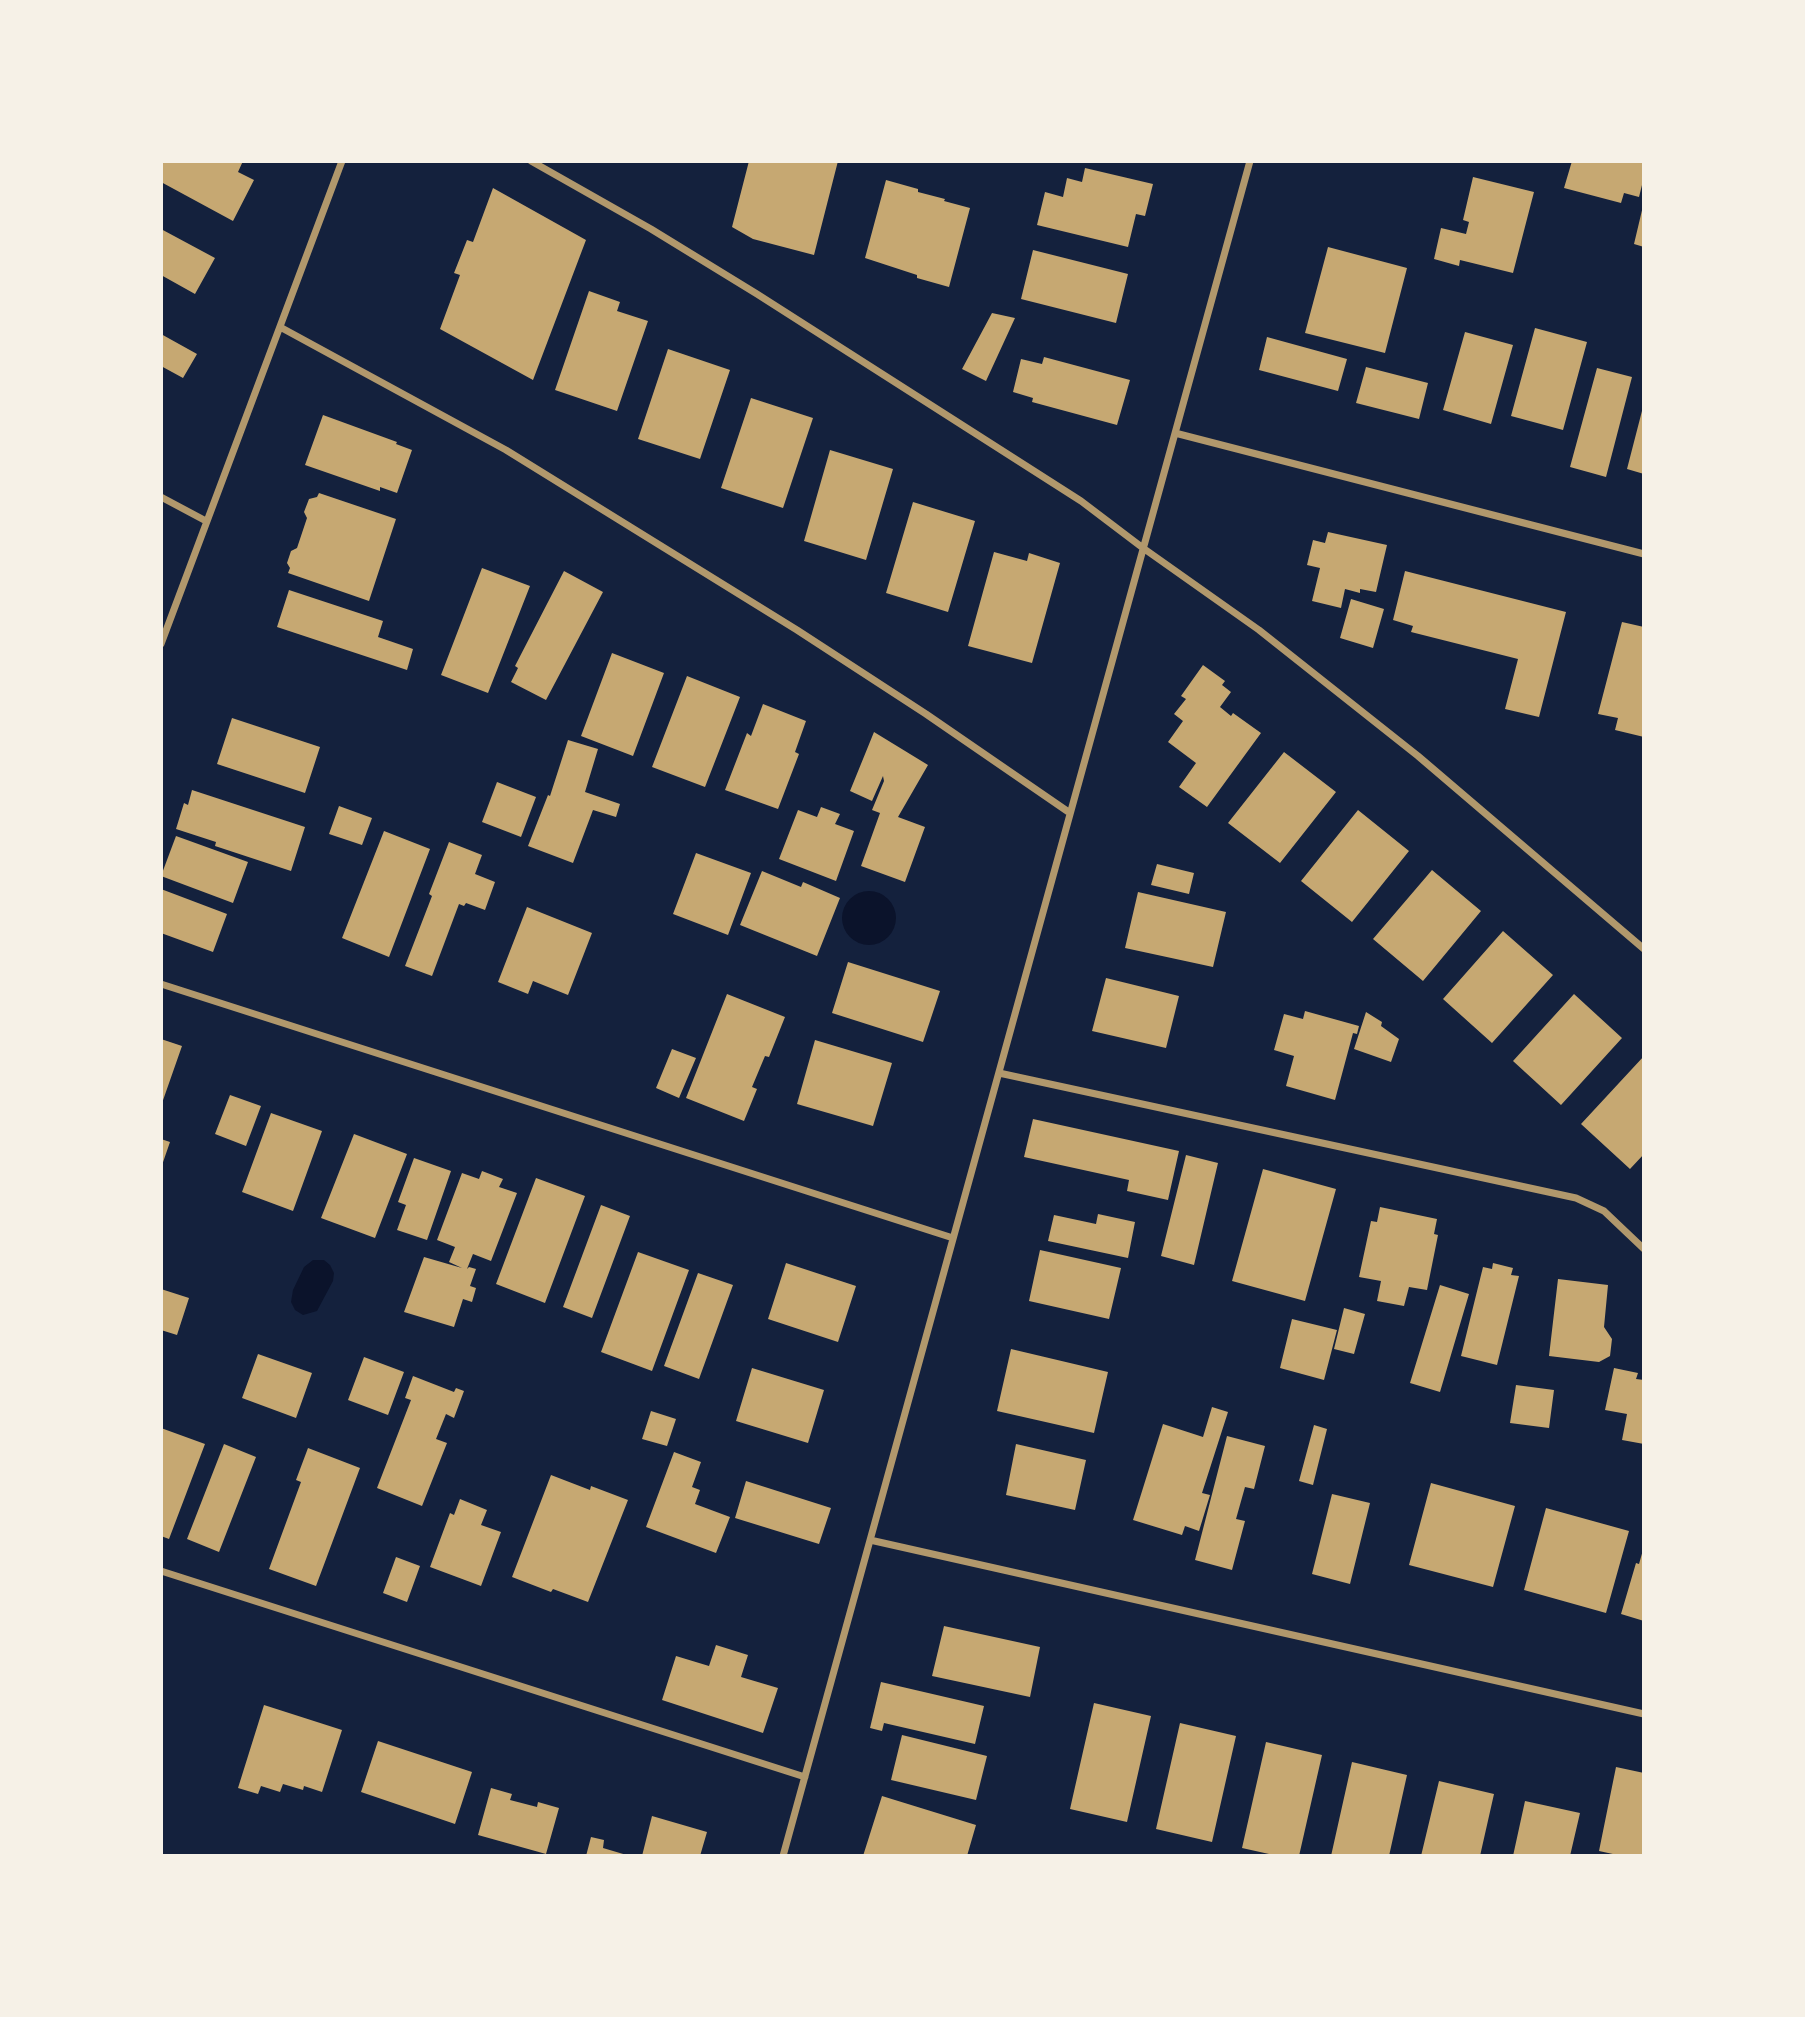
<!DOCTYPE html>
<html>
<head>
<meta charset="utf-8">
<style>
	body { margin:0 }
	#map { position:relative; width:1805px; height:2017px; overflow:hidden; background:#14213d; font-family:Karla,sans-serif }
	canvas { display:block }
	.frame { position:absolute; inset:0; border:163px solid #f6f1e7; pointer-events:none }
</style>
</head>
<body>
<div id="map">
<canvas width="1805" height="2017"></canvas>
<div class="frame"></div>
</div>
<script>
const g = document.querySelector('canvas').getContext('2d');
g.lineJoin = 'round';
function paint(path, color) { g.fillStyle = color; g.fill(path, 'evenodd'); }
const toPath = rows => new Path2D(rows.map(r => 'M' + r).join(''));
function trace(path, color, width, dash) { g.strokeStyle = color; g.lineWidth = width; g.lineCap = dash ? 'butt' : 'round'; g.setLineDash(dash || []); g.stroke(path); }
paint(toPath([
	'842 918a27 27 0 1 1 54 0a27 27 0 1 1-54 0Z',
	[313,1260,324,1260,330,1265,334,1273,333,1281,317,1311,303,1315,295,1310,291,1302,293,1290,304,1267]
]), '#0b132b');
paint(toPath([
	[161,161,243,161,238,172,254,180,233,221,161,182],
	[749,161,838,161,814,255,753,239,732,227],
	[1572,161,1644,161,1644,177,1639,197,1624,193,1621,203,1564,188],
	[1085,168,1153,184,1145,216,1136,214,1128,247,1037,225,1045,192,1063,197,1067,178,1082,182],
	[1473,177,1534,192,1513,273,1460,260,1459,266,1434,259,1441,228,1466,234,1469,222,1463,220],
	[886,180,918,189,918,192,945,199,944,201,970,208,949,287,917,278,917,275,865,258],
	[493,188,586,240,533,380,440,329,460,275,454,273,467,240,473,242],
	[1643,206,1644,206,1644,247,1634,244],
	[161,229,215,258,195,294,161,275],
	[1328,247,1407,268,1385,353,1305,333],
	[1033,250,1128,274,1116,323,1021,299],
	[589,291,620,302,617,311,648,321,617,411,555,390],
	[992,313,1015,318,986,381,962,369],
	[1535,328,1587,342,1563,430,1511,416],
	[1465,332,1513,345,1491,424,1443,410],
	[161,334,197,354,183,378,161,366],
	[1267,337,1347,359,1338,391,1259,370],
	[668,349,730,370,700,459,638,439],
	[1044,357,1130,380,1117,425,1032,402,1033,398,1013,392,1021,359,1042,364],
	[1366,367,1428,383,1419,419,1356,403],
	[1597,368,1632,377,1606,477,1570,467],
	[751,398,813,418,783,508,721,488],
	[1643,407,1644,407,1644,474,1627,469],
	[323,415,397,442,396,444,412,450,397,493,380,487,380,491,305,465],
	[830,450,893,469,866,560,804,541],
	[319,493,396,519,369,601,288,573,290,568,287,563,291,551,297,548,307,518,304,512,309,499,317,497],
	[913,502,975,521,948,612,886,593],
	[1328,532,1387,545,1376,592,1360,589,1360,593,1345,589,1341,608,1312,601,1320,568,1307,565,1313,540,1325,543],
	[994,552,1027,561,1029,553,1060,563,1032,663,968,646],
	[482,568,530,586,488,693,441,675],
	[564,571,603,592,546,700,511,682,518,668,515,666],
	[1405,571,1566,612,1539,717,1505,709,1518,659,1411,632,1413,626,1393,620],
	[289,590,383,621,378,637,413,649,407,670,277,627],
	[1351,599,1384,609,1373,648,1340,638],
	[1622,622,1644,627,1644,737,1615,730,1618,718,1598,714],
	[612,653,664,673,633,756,581,736],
	[1203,665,1225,681,1222,685,1231,692,1220,707,1231,716,1233,713,1261,733,1207,807,1179,787,1196,763,1168,742,1183,721,1174,714,1186,699,1181,696],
	[687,676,740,697,705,787,652,767],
	[763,704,806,721,795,752,799,754,778,809,725,790,747,733,751,736],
	[232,718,320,747,305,793,217,764],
	[874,732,928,765,898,817,925,827,905,882,861,866,880,813,872,810,884,781,883,776,872,801,850,791],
	[568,740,598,749,585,792,620,804,616,817,593,810,573,863,528,846,548,795,550,796],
	[1284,752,1336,792,1280,863,1228,823],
	[497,782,536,797,521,837,482,822],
	[192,790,305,827,291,871,215,846,216,842,176,829,184,803,188,805],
	[339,806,372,818,362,845,329,834],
	[821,807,840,814,835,824,854,831,836,881,779,859,798,810,817,817],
	[1358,810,1409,851,1352,922,1301,881],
	[384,831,430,849,389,957,342,938],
	[176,836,248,862,233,903,161,876],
	[449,842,482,855,475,874,495,882,485,910,466,903,464,906,459,904,432,976,405,966,432,896,429,894],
	[696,853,751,873,728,935,673,914],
	[1157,864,1194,873,1189,894,1151,885],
	[1432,870,1481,911,1423,981,1373,939],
	[762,871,801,887,803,882,840,898,817,956,740,925],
	[161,889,227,914,213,952,161,933],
	[1138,892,1226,912,1213,967,1125,948],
	[527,907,592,933,568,995,533,981,528,994,498,982],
	[1503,931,1553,975,1492,1043,1443,999],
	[848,962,940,991,923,1042,832,1013],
	[1106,978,1179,996,1166,1048,1092,1031],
	[727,994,785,1017,769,1057,765,1056,752,1087,757,1089,744,1121,686,1098],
	[1574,994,1622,1038,1561,1105,1513,1061],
	[1305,1011,1359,1026,1357,1034,1353,1033,1335,1100,1286,1086,1294,1056,1274,1050,1284,1014,1303,1019],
	[1366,1012,1382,1022,1381,1026,1399,1039,1391,1062,1354,1049],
	[161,1039,182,1046,161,1106],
	[815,1040,892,1063,873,1126,797,1104],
	[672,1049,696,1058,679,1098,656,1088],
	[1644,1056,1644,1154,1630,1169,1581,1124],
	[230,1095,261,1106,246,1146,215,1134],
	[271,1113,322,1131,293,1211,242,1192],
	[1033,1119,1179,1151,1168,1200,1127,1191,1129,1180,1024,1157],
	[354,1134,407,1154,375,1238,321,1218],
	[161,1139,170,1142,161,1168],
	[1186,1155,1218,1163,1194,1265,1161,1256],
	[414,1158,451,1171,427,1240,397,1230,406,1205,398,1202],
	[1263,1169,1336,1189,1305,1301,1232,1281],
	[482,1171,503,1179,499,1187,517,1193,491,1261,473,1254,467,1269,469,1267,476,1269,470,1286,476,1288,472,1302,463,1299,454,1327,404,1312,424,1257,462,1268,449,1262,455,1247,437,1240,462,1173,479,1179],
	[536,1178,585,1196,545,1303,496,1284],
	[601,1205,630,1216,592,1318,563,1307],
	[1380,1207,1437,1219,1434,1234,1438,1235,1427,1290,1409,1287,1404,1306,1377,1301,1381,1281,1359,1277,1371,1221,1377,1222],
	[1098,1214,1135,1222,1128,1258,1048,1241,1054,1215,1096,1224],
	[1040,1250,1121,1268,1109,1319,1029,1301],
	[638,1252,689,1270,652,1371,601,1352],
	[786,1263,856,1286,838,1342,768,1319],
	[1493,1263,1513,1268,1511,1275,1519,1276,1497,1365,1461,1356,1483,1267,1492,1269],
	[698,1273,733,1285,699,1379,664,1366],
	[1558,1279,1608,1285,1604,1327,1612,1339,1610,1356,1599,1362,1549,1356],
	[1440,1285,1469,1294,1440,1392,1410,1383],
	[161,1289,189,1298,177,1335,161,1330],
	[1344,1308,1365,1314,1354,1354,1334,1349],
	[1292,1319,1337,1330,1324,1380,1280,1368],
	[1011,1349,1108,1372,1094,1433,997,1411],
	[258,1354,312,1373,296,1418,242,1398],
	[364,1357,404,1372,388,1415,348,1400],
	[752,1368,824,1390,808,1443,736,1421],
	[1614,1368,1638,1373,1636,1379,1644,1380,1644,1444,1622,1440,1627,1414,1605,1410],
	[413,1376,454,1392,456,1388,464,1391,454,1418,446,1414,436,1439,447,1443,422,1506,377,1488,411,1400,405,1398],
	[1516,1385,1554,1390,1549,1428,1510,1423],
	[1212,1407,1228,1412,1202,1493,1210,1495,1199,1531,1185,1526,1182,1535,1133,1520,1163,1424,1203,1437],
	[651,1411,676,1419,667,1446,642,1439],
	[1314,1425,1327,1429,1313,1485,1299,1481],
	[161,1428,205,1444,169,1539,161,1536],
	[1227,1436,1265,1446,1254,1489,1245,1487,1236,1519,1245,1521,1232,1570,1195,1560],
	[224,1444,256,1457,219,1552,187,1539],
	[1016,1444,1086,1460,1075,1510,1006,1495],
	[308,1448,360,1468,316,1586,269,1569,301,1482,296,1480],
	[674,1452,701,1462,692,1487,700,1490,695,1504,730,1517,716,1553,646,1527],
	[551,1475,590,1490,591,1486,628,1500,588,1602,553,1589,551,1592,512,1577],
	[746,1481,831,1508,819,1544,735,1518],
	[1431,1483,1515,1506,1493,1587,1409,1565],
	[1332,1494,1370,1503,1350,1584,1312,1574],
	[460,1499,487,1510,481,1525,501,1532,481,1586,430,1567,450,1513,454,1515],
	[1546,1508,1629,1531,1606,1613,1524,1590],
	[1643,1550,1644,1550,1644,1621,1621,1614,1636,1563,1639,1564],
	[396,1557,420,1566,407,1602,383,1593],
	[944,1626,1040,1647,1030,1697,932,1676],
	[716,1645,748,1655,741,1677,778,1688,763,1733,662,1700,676,1656,709,1666],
	[881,1682,984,1706,975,1744,884,1723,882,1731,870,1728],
	[1094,1703,1151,1716,1127,1822,1070,1809],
	[264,1705,342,1730,322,1792,304,1786,303,1790,283,1784,280,1792,261,1786,258,1794,238,1788],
	[1180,1723,1236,1736,1212,1842,1156,1829],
	[902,1735,987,1756,976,1800,891,1780],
	[378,1741,472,1772,455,1824,361,1792],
	[1266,1742,1322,1755,1299,1856,1278,1856,1242,1848],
	[1352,1762,1407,1775,1389,1856,1331,1856],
	[1616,1767,1644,1773,1644,1856,1622,1856,1599,1851],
	[1439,1781,1494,1794,1480,1856,1421,1856],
	[491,1788,512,1794,510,1800,537,1807,538,1802,559,1808,546,1854,478,1835],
	[882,1796,976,1825,967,1856,863,1856],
	[1525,1801,1580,1813,1570,1856,1513,1856],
	[652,1816,707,1832,700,1856,642,1856],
	[591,1837,604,1840,603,1848,630,1856,586,1856]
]), '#c6a872');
trace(toPath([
	[531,161,651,229,757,294,1081,501,1143,548,1259,630,1418,756,1644,949],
	[280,327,506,450,797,630,926,714,1070,813],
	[1175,433,1644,554],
	[161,497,206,521],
	[161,644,342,161],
	[161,984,953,1238],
	[999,1073,1576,1198,1604,1211,1644,1249],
	[870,1540,1644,1714],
	[161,1571,805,1777],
	[783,1856,1250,161]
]), '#b1986c', 7);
</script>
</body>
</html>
